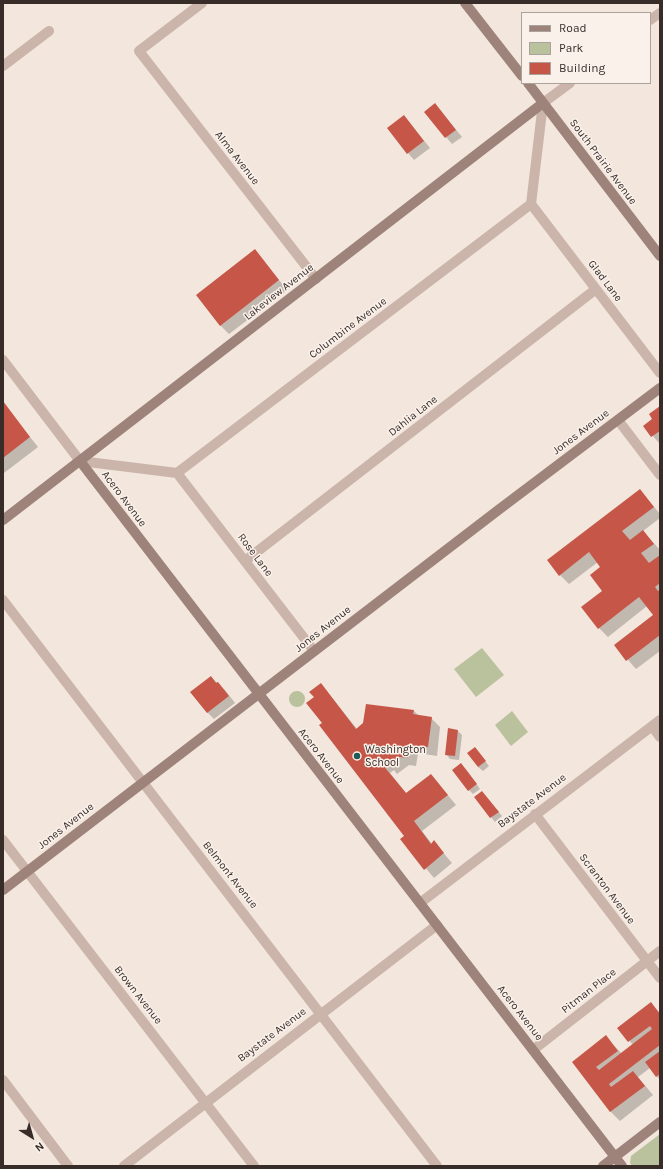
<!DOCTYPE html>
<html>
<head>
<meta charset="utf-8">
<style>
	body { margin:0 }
	#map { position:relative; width:663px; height:1169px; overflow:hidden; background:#f2e6dd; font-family:Karla,sans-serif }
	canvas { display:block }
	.frame { position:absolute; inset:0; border:4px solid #382c29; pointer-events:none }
	.legend { position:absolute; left:521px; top:12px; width:130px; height:72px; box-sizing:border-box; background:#faf1ea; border:1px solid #aca29d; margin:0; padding:5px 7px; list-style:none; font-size:12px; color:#382c29 }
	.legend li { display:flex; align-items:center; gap:8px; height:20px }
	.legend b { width:20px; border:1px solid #aca29d }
	.north { position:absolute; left:12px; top:1117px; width:40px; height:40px; -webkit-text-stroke:3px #faf1ea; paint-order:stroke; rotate:143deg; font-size:11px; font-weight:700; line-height:16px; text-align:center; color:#382c29 }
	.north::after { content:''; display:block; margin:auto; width:14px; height:18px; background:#382c29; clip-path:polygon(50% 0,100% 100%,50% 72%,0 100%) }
</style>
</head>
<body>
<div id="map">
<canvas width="663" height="1169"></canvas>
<div class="frame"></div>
<ul class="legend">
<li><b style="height:5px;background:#9e837a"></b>Road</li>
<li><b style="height:11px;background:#bac29d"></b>Park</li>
<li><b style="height:11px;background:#c65748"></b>Building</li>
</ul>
<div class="north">N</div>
</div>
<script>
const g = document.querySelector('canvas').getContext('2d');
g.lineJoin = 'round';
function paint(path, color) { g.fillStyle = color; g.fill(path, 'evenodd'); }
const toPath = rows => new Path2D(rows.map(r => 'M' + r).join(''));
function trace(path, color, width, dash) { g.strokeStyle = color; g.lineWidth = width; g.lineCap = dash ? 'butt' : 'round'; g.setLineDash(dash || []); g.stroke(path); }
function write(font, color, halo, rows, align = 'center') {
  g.font = font + ' Karla,sans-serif'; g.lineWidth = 3; g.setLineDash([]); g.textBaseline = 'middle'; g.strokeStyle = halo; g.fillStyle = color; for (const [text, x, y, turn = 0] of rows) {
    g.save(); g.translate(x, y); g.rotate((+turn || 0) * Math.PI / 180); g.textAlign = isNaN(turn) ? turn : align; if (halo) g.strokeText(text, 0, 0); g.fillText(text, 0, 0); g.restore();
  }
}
paint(toPath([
	[482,648,504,675,476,697,454,669],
	'289 699a8 8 0 1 1 16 0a8 8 0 1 1-16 0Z',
	[512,711,528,732,511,746,495,725],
	[660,1134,660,1166,632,1166,630,1163,631,1156]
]), '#bac29d');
paint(toPath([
	[435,104,462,137,452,144,425,112],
	[404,116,430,148,414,160,408,153],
	[255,250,287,290,229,334,220,325],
	[3,403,38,447,4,473,3,472],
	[660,407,660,442,659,443,644,426,653,419],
	[640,490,660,514,660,518,643,531,660,550,660,651,636,669,615,645,654,615,647,606,608,637,599,628,604,591,602,567,598,562,569,584,560,575],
	[211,677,225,690,235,703,214,719,207,712],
	[321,684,357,729,414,711,419,716,431,718,440,727,437,756,418,753,416,766,409,765,397,774,394,770,390,773,407,794,431,775,456,805,422,831,432,844,434,842,452,863,434,878,401,839,405,836,323,724,315,697],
	[458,731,462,735,459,760,450,759,446,754],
	[475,748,489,766,483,771,478,767],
	[465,768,480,789,473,794,469,790],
	[482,792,502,816,495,822,475,797],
	[651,1004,660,1013,660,1080,650,1068,638,1077,653,1095,620,1121,611,1112,573,1062,606,1037,622,1054,633,1045,619,1028]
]), '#0003');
paint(toPath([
	[435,103,456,130,445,138,424,112],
	[404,115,424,141,407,154,387,128],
	[255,249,279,280,220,326,196,295],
	[3,401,30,437,3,458],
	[660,406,660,431,651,437,643,426,652,419,649,414],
	[640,489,654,507,622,531,630,540,643,530,654,544,641,553,649,563,660,555,660,583,655,587,658,591,660,590,660,635,626,661,614,645,653,615,639,597,598,629,581,607,602,591,590,575,600,567,589,552,559,576,547,560],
	[211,676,216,683,218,682,229,696,207,713,190,692],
	[321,683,356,729,363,723,366,704,414,710,413,714,432,717,428,747,409,745,408,758,400,757,388,766,385,762,382,764,406,793,431,774,448,795,414,821,431,844,434,840,444,853,424,870,400,839,404,836,319,725,322,723,306,703,314,697,309,692],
	[448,728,458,730,455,756,445,755],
	[475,747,486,761,478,767,467,753],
	[461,763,477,784,468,791,452,770],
	[482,791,499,812,490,818,474,797],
	[651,1002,660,1014,660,1045,609,1084,611,1087,633,1071,645,1086,610,1112,572,1062,606,1035,618,1051,596,1067,599,1070,652,1029,650,1026,628,1042,617,1028],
	[660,1051,660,1074,656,1077,645,1062]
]), '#c65748');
trace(toPath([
	[202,3,139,51,316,279],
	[650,20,660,13],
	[3,66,49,31],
	[531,204,660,373],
	[3,360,80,461,177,473,531,204,543,103,570,83],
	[618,420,660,475],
	[177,473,314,651],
	[245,561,596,289],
	[3,600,437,1166],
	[652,726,660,737],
	[535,814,660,978],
	[3,840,254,1166],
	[420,903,660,720],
	[533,1050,660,951],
	[3,1080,68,1166],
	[124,1166,437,925]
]), '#cbb4a9', 10);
trace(toPath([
	[465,3,522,76],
	[528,83,660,256],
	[80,461,622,1166],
	[3,520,543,103],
	[3,890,497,511,660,388],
	[603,1166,660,1122]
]), '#9e837a', 10);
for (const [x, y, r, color] of [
	[357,756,4,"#1e5a56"]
]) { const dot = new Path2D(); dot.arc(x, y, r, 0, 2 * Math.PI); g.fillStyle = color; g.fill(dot); trace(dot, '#faf1ea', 1.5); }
write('11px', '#382c29', '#faf1ea', [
	["Alma Avenue",237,158,52],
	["South Prairie Avenue",603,162,53],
	["Glad Lane",605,281,53],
	["Lakeview Avenue",279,292,-38],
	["Columbine Avenue",348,328,-37],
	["Dahlia Lane",413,416,-38],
	["Jones Avenue",581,432,-37],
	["Acero Avenue",124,499,53],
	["Rose Lane",255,555,53],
	["Jones Avenue",323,629,-38],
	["Acero Avenue",321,756,52],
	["Baystate Avenue",532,801,-37],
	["Jones Avenue",66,826,-38],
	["Belmont Avenue",230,875,52],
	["Scranton Avenue",607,889,53],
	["Pitman Place",589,991,-38],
	["Brown Avenue",138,995,52],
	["Acero Avenue",520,1013,52],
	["Baystate Avenue",272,1035,-37]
]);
write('11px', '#382c29', '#faf1ea', [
	["Washington",365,750],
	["School",365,763]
], 'left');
</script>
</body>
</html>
